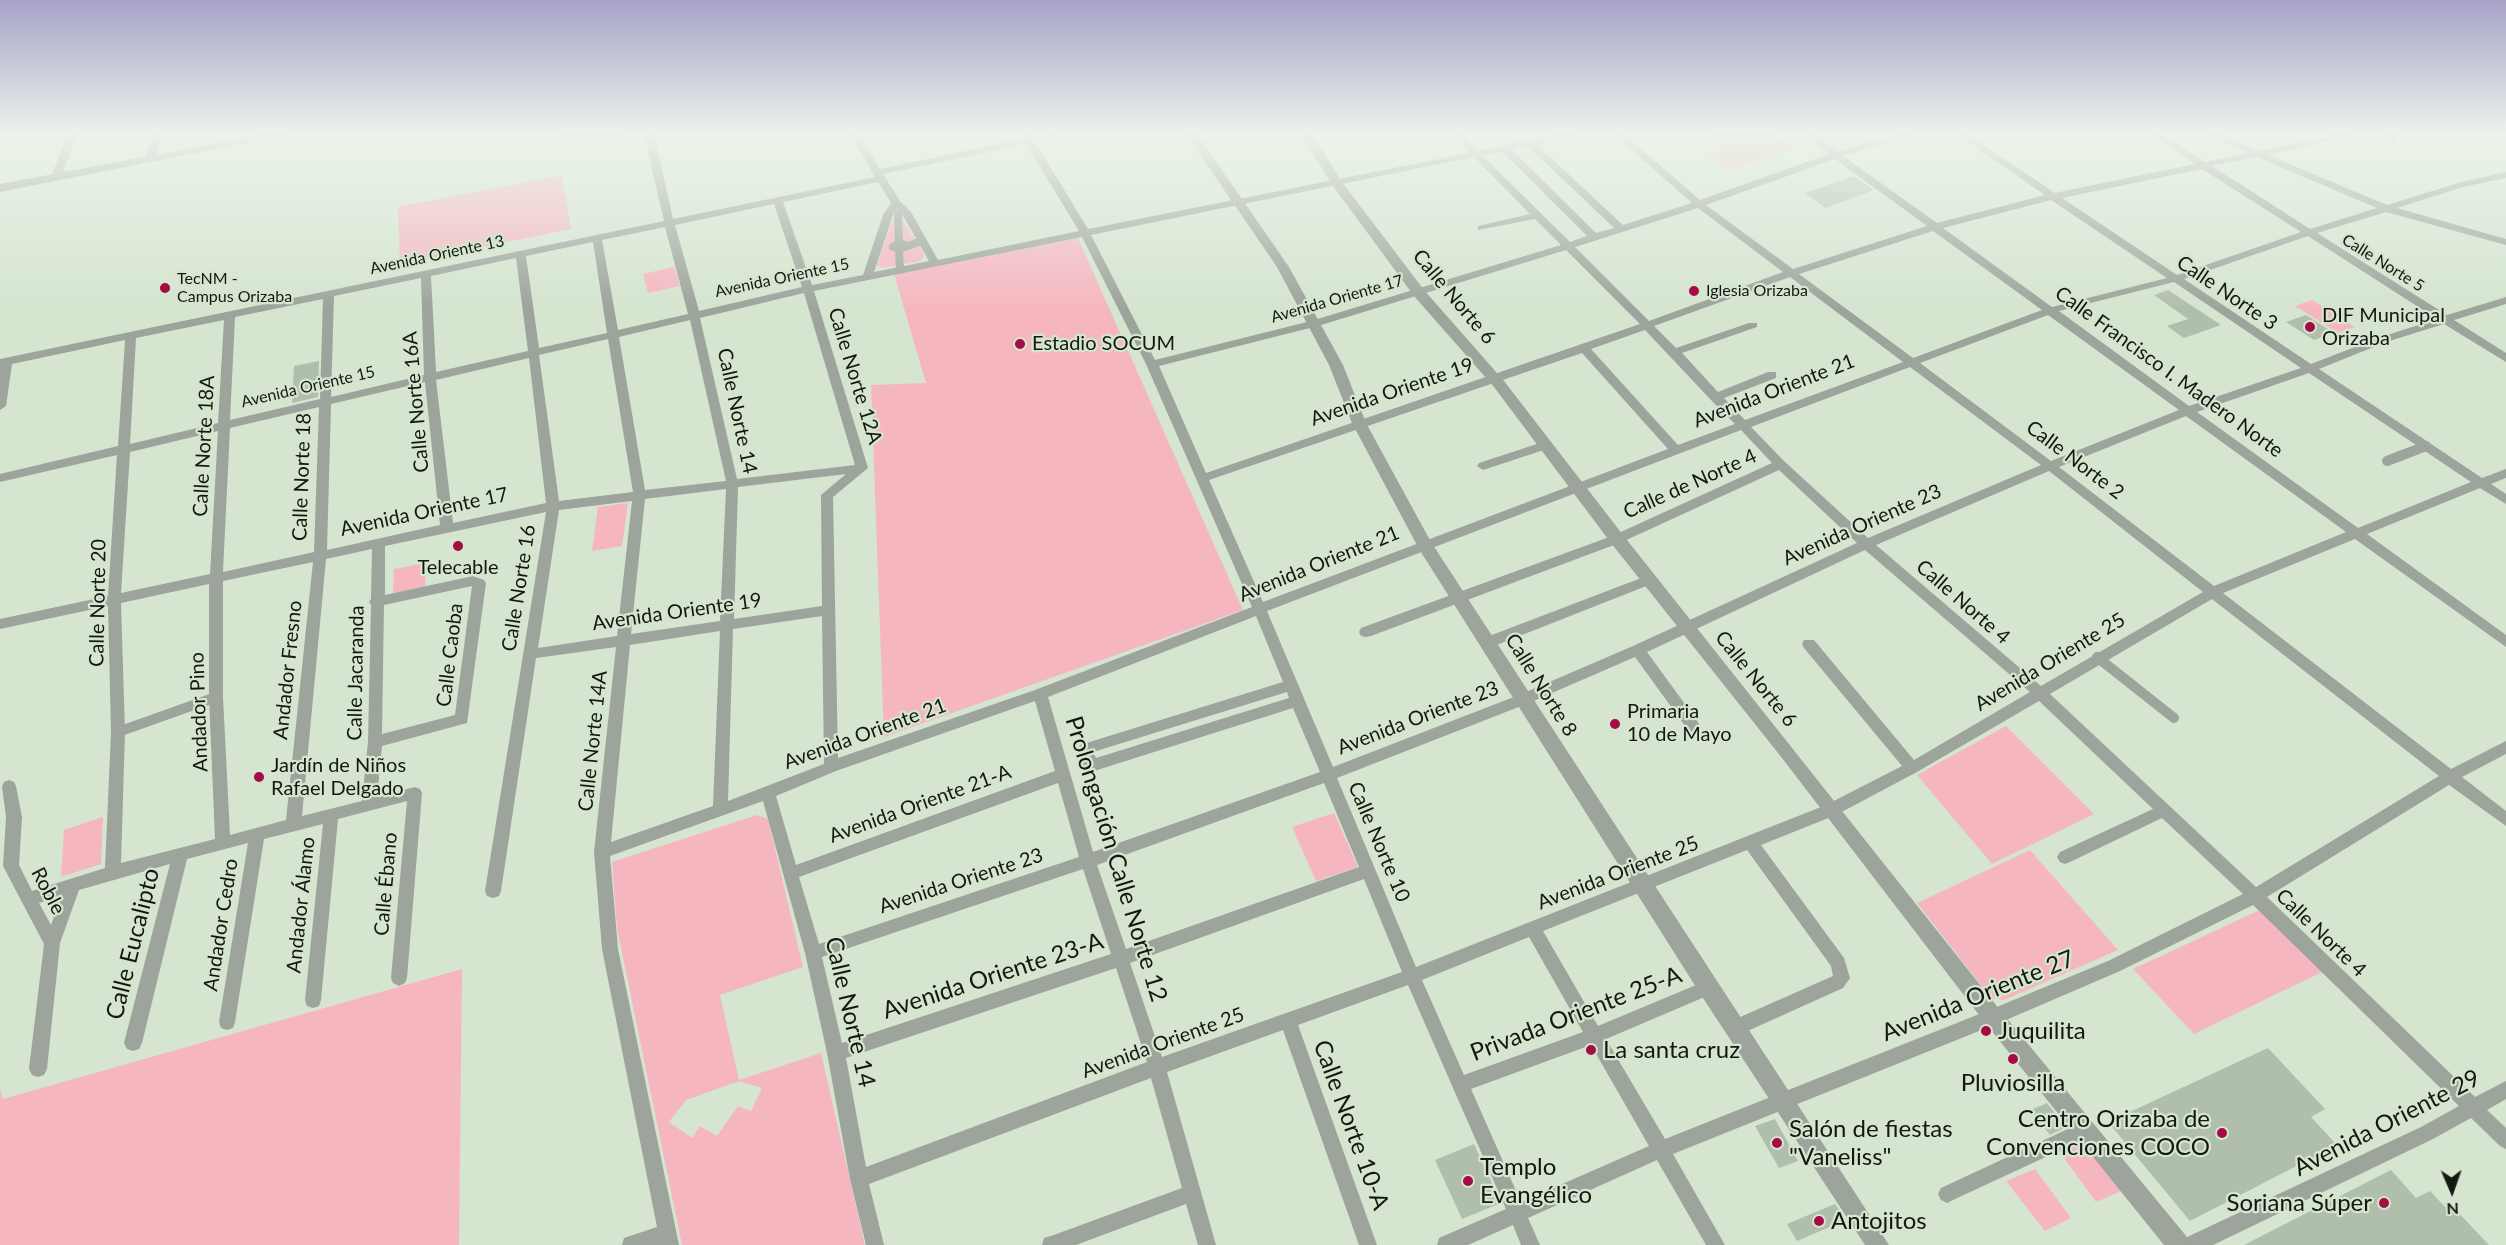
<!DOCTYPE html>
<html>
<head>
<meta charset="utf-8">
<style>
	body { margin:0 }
	#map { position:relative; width:2506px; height:1245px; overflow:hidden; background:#d5e5d0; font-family:Lato,sans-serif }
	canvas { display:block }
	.north { position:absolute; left:2422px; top:1161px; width:60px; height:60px; -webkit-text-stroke:4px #d5e5d0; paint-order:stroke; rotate:178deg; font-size:16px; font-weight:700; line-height:24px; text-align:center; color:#131912 }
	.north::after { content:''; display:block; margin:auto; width:21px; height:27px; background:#131912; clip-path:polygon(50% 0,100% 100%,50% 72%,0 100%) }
</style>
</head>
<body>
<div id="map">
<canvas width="2506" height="1245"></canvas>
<div class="north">N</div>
</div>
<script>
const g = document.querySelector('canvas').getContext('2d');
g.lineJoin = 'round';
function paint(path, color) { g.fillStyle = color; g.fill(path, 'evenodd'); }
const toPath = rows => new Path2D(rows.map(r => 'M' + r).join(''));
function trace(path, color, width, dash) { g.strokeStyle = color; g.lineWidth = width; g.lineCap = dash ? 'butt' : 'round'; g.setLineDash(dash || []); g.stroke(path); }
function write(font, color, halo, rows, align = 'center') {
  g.font = font + ' Lato,sans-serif'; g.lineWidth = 4.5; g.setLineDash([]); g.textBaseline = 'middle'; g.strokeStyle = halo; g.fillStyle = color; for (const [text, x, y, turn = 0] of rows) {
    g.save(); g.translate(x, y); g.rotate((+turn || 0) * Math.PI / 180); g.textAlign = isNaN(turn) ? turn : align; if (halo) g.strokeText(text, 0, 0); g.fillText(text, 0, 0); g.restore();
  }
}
paint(toPath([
	[556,134,630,134,559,149],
	[1710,134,1774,134,1796,149,1727,170,1708,155,1720,151,1710,141,1715,139],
	[562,175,571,229,400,264,398,207],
	[901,218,924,254,923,258,917,262,881,268,877,265,892,221],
	[1078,238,1243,610,884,737,871,385,926,383,894,274],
	[674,267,680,286,648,293,643,274],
	[2312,300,2355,327,2338,333,2295,306],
	[628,503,622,546,592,551,598,507],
	[426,563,425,587,393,593,394,569],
	[2006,726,2094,814,1992,864,1917,775],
	[1334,813,1358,867,1316,881,1292,827],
	[757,815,768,819,803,967,720,995,739,1080,821,1053,865,1245,682,1245,617,928,612,862],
	[739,1081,762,1088,751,1111,738,1106,717,1136,700,1126,692,1138,669,1122,686,1100],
	[103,817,101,864,61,877,64,830],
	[2030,850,2118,950,2004,1000,1991,998,1917,903],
	[2262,909,2324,971,2194,1034,2133,969],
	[462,969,459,1245,0,1245,0,1089,3,1099],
	[2087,1142,2124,1190,2096,1202,2059,1151],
	[2035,1169,2071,1218,2045,1231,2006,1181]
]), '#f6b6c0');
paint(toPath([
	[1854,176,1874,190,1826,208,1804,193],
	[2168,290,2221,325,2184,338,2167,326,2188,319,2154,295],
	[2306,315,2334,333,2314,340,2286,322],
	[319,361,318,397,292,403,294,366],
	[2268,1048,2325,1109,2311,1117,2337,1145,2190,1221,2108,1122],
	[2047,1103,2066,1127,2050,1135,2031,1110],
	[1775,1119,1798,1161,1779,1168,1755,1126],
	[1474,1144,1501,1203,1462,1219,1435,1160],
	[2391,1170,2416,1198,2430,1191,2446,1208,2455,1209,2489,1245,2244,1245],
	[1835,1204,1846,1220,1797,1241,1787,1224]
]), '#b0bfab');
trace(toPath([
	[2385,134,2394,139],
	[898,214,899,243],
	[905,245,899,243,893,247,899,249,922,241],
	[899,249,900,270]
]), '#9da49b', 8);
trace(toPath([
	[2387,461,2426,446],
	[2097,657,2174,718],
	[118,732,216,697]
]), '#9da49b', 10);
paint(toPath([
	[68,134,77,134,61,177,53,179,51,177,68,134],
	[152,134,162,134,155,160,150,163,145,160,152,134],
	[644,134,654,134,673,219,875,177,850,134,859,134,880,169,1023,139,1021,134,1030,134,1032,137,1065,134,1035,142,1088,229,1469,153,1452,134,1462,134,1478,151,1560,134,1580,134,1537,145,1623,225,1692,203,1614,134,1624,134,1700,200,1829,154,1803,134,1814,134,1837,152,1898,134,1914,134,1843,156,1937,223,2045,195,1956,134,1967,134,2055,193,2195,164,2150,134,2161,134,2205,162,2248,153,2207,134,2220,134,2259,151,2339,134,2359,134,2268,155,2387,205,2458,183,2506,172,2506,178,2463,187,2397,208,2506,239,2506,245,2386,212,2317,233,2447,315,2506,297,2506,304,2454,320,2506,353,2506,362,2444,324,2386,342,2319,369,2482,478,2506,469,2506,478,2491,484,2506,494,2506,504,2480,488,2367,534,2506,635,2506,647,2355,539,2223,593,2451,769,2506,741,2506,754,2462,777,2506,811,2506,826,2449,785,2267,897,2475,1097,2506,1081,2506,1099,2487,1110,2506,1128,2506,1149,2500,1146,2471,1118,2433,1139,2213,1245,2183,1245,2185,1238,2421,1127,2459,1106,2253,905,2120,971,1999,1023,1673,1154,1725,1245,1706,1245,1657,1160,1528,1218,1540,1245,1521,1245,1513,1225,1468,1245,1437,1245,1439,1238,1506,1209,1408,985,1298,1025,1377,1245,1359,1245,1283,1030,1167,1072,1216,1245,1198,1245,1186,1204,1076,1245,1042,1245,1044,1238,1051,1236,1182,1188,1151,1078,869,1184,884,1245,866,1245,850,1179,827,1053,805,953,763,801,610,856,618,949,679,1245,622,1245,624,1238,657,1227,602,949,594,852,616,647,536,658,501,891,499,896,493,898,487,896,485,891,546,512,385,546,385,595,473,576,484,580,486,583,467,723,382,746,377,797,415,787,420,789,422,793,407,978,405,983,399,986,393,983,391,978,407,801,338,819,321,1000,319,1006,313,1008,307,1006,305,1000,323,824,264,839,235,1022,233,1028,227,1030,221,1028,219,1022,248,843,187,859,142,1043,139,1049,133,1051,127,1049,124,1043,170,864,79,890,60,943,47,1069,44,1075,38,1077,32,1075,29,1069,44,944,3,866,6,817,2,786,4,782,9,780,14,782,16,786,22,817,19,865,32,891,105,868,111,732,108,606,0,629,0,619,108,596,117,455,0,482,0,474,118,446,125,340,12,364,6,406,0,410,0,359,664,221,644,134],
	[1026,144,1079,231,938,260,911,212,900,201,883,174,1026,144],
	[1528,146,1614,228,1596,233,1512,150,1528,146],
	[1503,152,1587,236,1570,242,1483,156,1503,152],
	[1474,157,1530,214,1478,226,1478,230,1535,219,1561,245,1311,321,1155,360,1091,235,1474,157],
	[2257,157,2377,208,2310,229,2212,166,2257,157],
	[1835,159,1927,226,1793,269,1706,205,1835,159],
	[2202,169,2301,232,2177,275,2062,198,2202,169],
	[878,182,891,203,883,215,863,275,812,285,783,202,878,182],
	[2051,200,2167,278,2052,307,1943,228,2051,200],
	[774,204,802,287,699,311,675,225,774,204],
	[1698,208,1783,272,1649,321,1575,247,1698,208],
	[897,209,902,214,929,261,874,272,893,215,897,209],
	[665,227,688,314,618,330,602,240,665,227],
	[1933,231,2042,310,1913,358,1799,274,1933,231],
	[2308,236,2437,319,2378,338,2311,364,2184,279,2308,236],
	[1082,237,1146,364,1252,607,1035,690,838,758,833,497,868,468,814,291,1082,237],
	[593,242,607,333,539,348,526,256,593,242],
	[1566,250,1640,324,1206,473,1159,366,1318,326,1566,250],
	[516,258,528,351,436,372,431,276,516,258],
	[1790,277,1903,362,1745,420,1724,398,1776,378,1776,372,1768,372,1718,392,1682,353,1757,327,1757,323,1749,323,1676,348,1654,326,1790,277],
	[421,278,424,375,331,397,334,296,421,278],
	[2174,282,2301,368,2189,406,2059,311,2174,282],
	[804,293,855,465,737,479,700,318,804,293],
	[323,299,320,399,230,420,235,317,323,299],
	[2048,315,2179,410,2051,461,1920,363,2048,315],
	[224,320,218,423,130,444,136,338,224,320],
	[690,320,726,481,645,490,619,337,690,320],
	[1645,330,1711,400,1735,424,1678,445,1591,349,1645,330],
	[608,339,633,492,559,501,539,355,608,339],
	[1582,353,1668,449,1263,602,1209,480,1582,353],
	[529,358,546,503,453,523,436,380,529,358],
	[1910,367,2041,465,1868,538,1784,461,1751,427,1910,367],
	[2309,373,2471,482,2358,528,2197,412,2309,373],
	[425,382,440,525,327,550,331,404,425,382],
	[319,407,314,552,223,572,230,428,319,407],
	[2186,416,2346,532,2214,586,2059,467,2186,416],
	[1741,430,1772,463,1612,536,1361,628,1359,632,1361,636,1366,637,1371,636,1622,542,1779,470,1857,543,1633,646,1519,695,1333,767,1267,611,1741,430],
	[218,431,210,574,121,593,130,452,218,431],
	[2049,471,2203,592,2041,686,1876,545,2049,471],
	[846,474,821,495,822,606,734,619,738,487,846,474],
	[726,489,720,621,631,634,645,499,726,489],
	[632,501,617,636,538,648,559,510,632,501],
	[372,549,371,599,369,602,371,605,368,742,362,801,302,816,326,559,372,549],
	[1865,550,2030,692,1914,760,1814,640,1804,640,1802,644,1804,648,1902,766,1826,805,1416,967,1337,778,1529,703,1635,657,1688,730,1693,732,1698,730,1700,726,1698,722,1647,652,1865,550],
	[313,562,286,820,230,835,223,697,223,581,313,562],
	[209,584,209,697,215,839,121,863,125,732,121,603,209,584],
	[472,586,455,715,382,734,384,605,472,586],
	[2212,599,2439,776,2256,887,2050,694,2212,599],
	[822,616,824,764,728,801,733,629,822,616],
	[1256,616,1283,682,1080,745,1078,749,1084,766,1086,770,1091,772,1293,708,1320,772,1093,852,1048,697,1256,616],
	[720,631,713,806,611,842,630,645,720,631],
	[1287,692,1289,698,1096,758,1093,752,1287,692],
	[1035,701,1055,771,796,865,776,796,836,771,1035,701],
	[2039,701,2153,809,2060,852,2057,857,2060,862,2065,864,2070,862,2162,818,2243,894,2108,961,1987,1011,1665,1139,1606,1039,1714,993,1716,988,1714,983,1708,980,1598,1026,1543,931,1747,850,1831,966,1833,976,1729,1022,1727,1028,1729,1034,1735,1036,1741,1034,1843,988,1850,978,1844,958,1761,845,1836,815,1917,772,2039,701],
	[1058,783,1079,857,819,944,799,877,1058,783],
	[1324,783,1359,867,1126,949,1097,865,1324,783],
	[1083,869,1111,954,842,1043,822,957,1083,869],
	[1364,879,1402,972,1162,1057,1130,963,1364,879],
	[62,895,51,925,39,903,62,895],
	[1529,937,1583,1032,1464,1075,1422,980,1529,937],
	[1116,968,1147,1062,866,1167,846,1058,1116,968],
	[1591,1045,1649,1146,1521,1202,1471,1089,1591,1045],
	[1546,441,1550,442,1552,445,1550,448,1483,470,1477,466,1479,463,1546,441],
	[1649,575,1656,580,1654,583,1494,646,1484,646,1482,642,1484,638,1649,575],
	[2085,1121,2091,1124,2094,1130,2091,1136,1953,1200,1947,1203,1941,1200,1938,1194,1941,1188,2085,1121]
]), '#9da49b');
paint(toPath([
	[266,134,292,134,0,192,0,184,266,134],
	[1186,134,1197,134,1289,267,1343,365,1366,423,1431,542,1889,1245,1865,1245,1701,995,1419,549,1352,423,1329,365,1277,267,1186,134],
	[1301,134,1312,134,1342,182,1424,290,1504,381,1623,535,2000,1010,2187,1237,2190,1245,2164,1245,1986,1024,1782,758,1611,543,1494,387,1414,296,1333,186,1301,134]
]), '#9da49b');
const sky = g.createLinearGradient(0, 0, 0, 309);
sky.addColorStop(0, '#a6a2c8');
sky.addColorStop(0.43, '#ecf3ea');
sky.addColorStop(1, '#ecf3ea00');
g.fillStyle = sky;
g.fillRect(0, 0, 2506, 309);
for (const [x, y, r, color] of [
	[165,288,6,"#a40c44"],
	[1694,291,6,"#a40c44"],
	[2310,327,6,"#a40c44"],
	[1020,344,6,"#a40c44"],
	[458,546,6,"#a40c44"],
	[1615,724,6,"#a40c44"],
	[259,777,6,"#a40c44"],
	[1986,1031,6,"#a40c44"],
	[1591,1050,6,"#a40c44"],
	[2013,1059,6,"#a40c44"],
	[2222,1133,6,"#a40c44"],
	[1777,1143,6,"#a40c44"],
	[1468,1181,6,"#a40c44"],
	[2384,1203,6,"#a40c44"],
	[1819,1221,6,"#a40c44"]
]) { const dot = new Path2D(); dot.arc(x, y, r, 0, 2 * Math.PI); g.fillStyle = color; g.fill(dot); trace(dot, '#d5e5d0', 2); }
write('16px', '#131912', '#d5e5d0', [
	["Avenida Oriente 13",437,255,-12],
	["Calle Norte 5",2383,263,32],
	["Avenida Oriente 15",782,278,-12],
	["Avenida Oriente 17",1337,299,-16],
	["Avenida Oriente 15",308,387,-13]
]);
write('16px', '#131912', '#d5e5d0', [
	["TecNM -",177,279],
	["Campus Orizaba",177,297],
	["Iglesia Orizaba",1706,291]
], 'left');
write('20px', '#131912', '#d5e5d0', [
	["Calle Norte 3",2227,293,34],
	["Calle Norte 6",1454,297,50],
	["Calle Francisco I. Madero Norte",2169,372,36],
	["Calle Norte 12A",855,376,73],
	["Avenida Oriente 21",1774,391,-21],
	["Avenida Oriente 19",1392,392,-19],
	["Calle Norte 16A",416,402,-95],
	["Calle Norte 14",737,411,78],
	["Calle Norte 18A",204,446,-87],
	["Calle Norte 2",2075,460,37],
	["Calle Norte 18",302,477,-88],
	["Calle de Norte 4",1690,484,-24],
	["Avenida Oriente 17",424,512,-12],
	["Avenida Oriente 23",1862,525,-24],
	["Avenida Oriente 21",1319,564,-22],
	["Calle Norte 16",519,588,-81],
	["Calle Norte 4",1963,602,41],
	["Calle Norte 20",98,603,-89],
	["Avenida Oriente 19",677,612,-8],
	["Calle Caoba",450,655,-83],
	["Avenida Oriente 25",2050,662,-31],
	["Andador Fresno",288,670,-84],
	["Calle Jacaranda",356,673,-89],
	["Calle Norte 6",1756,679,51],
	["Calle Norte 8",1541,685,58],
	["Andador Pino",199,712,-92],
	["Avenida Oriente 23",1418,718,-21],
	["Avenida Oriente 21",865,734,-20],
	["Calle Norte 14A",593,741,-84],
	["Avenida Oriente 21-A",920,804,-20],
	["Calle Norte 10",1379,842,67],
	["Avenida Oriente 25",1618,873,-21],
	["Avenida Oriente 23",961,881,-18],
	["Calle Ébano",386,884,-85],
	["Roble",48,891,62],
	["Andador Álamo",301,905,-84],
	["Andador Cedro",221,925,-81],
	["Calle Norte 4",2321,933,44],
	["Avenida Oriente 25",1163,1043,-20]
]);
write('20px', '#131912', '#d5e5d0', [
	["DIF Municipal",2322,316],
	["Orizaba",2322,339],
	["Estadio SOCUM",1032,344],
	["Telecable",458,568,"center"],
	["Primaria",1627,712],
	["10 de Mayo",1627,735],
	["Jardín de Niños",271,766],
	["Rafael Delgado",271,789]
], 'left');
write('24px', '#131912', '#d5e5d0', [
	["Prolongación Calle Norte 12",1116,859,73],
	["Calle Eucalipto",133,944,-76],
	["Avenida Oriente 23-A",993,976,-18],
	["Avenida Oriente 27",1978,996,-22],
	["Calle Norte 14",850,1012,77],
	["Privada Oriente 25-A",1576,1014,-21],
	["Avenida Oriente 29",2387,1123,-27],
	["Calle Norte 10-A",1351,1125,70]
]);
write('24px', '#131912', '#d5e5d0', [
	["Juquilita",1998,1031],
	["La santa cruz",1603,1050],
	["Pluviosilla",2013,1083,"center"],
	["Centro Orizaba de",2210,1119,"right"],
	["Convenciones COCO",2210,1147,"right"],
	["Salón de fiestas",1789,1129],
	["\"Vaneliss\"",1789,1157],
	["Templo",1480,1167],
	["Evangélico",1480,1195],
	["Soriana Súper",2372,1203,"right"],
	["Antojitos",1831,1221]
], 'left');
</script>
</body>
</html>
